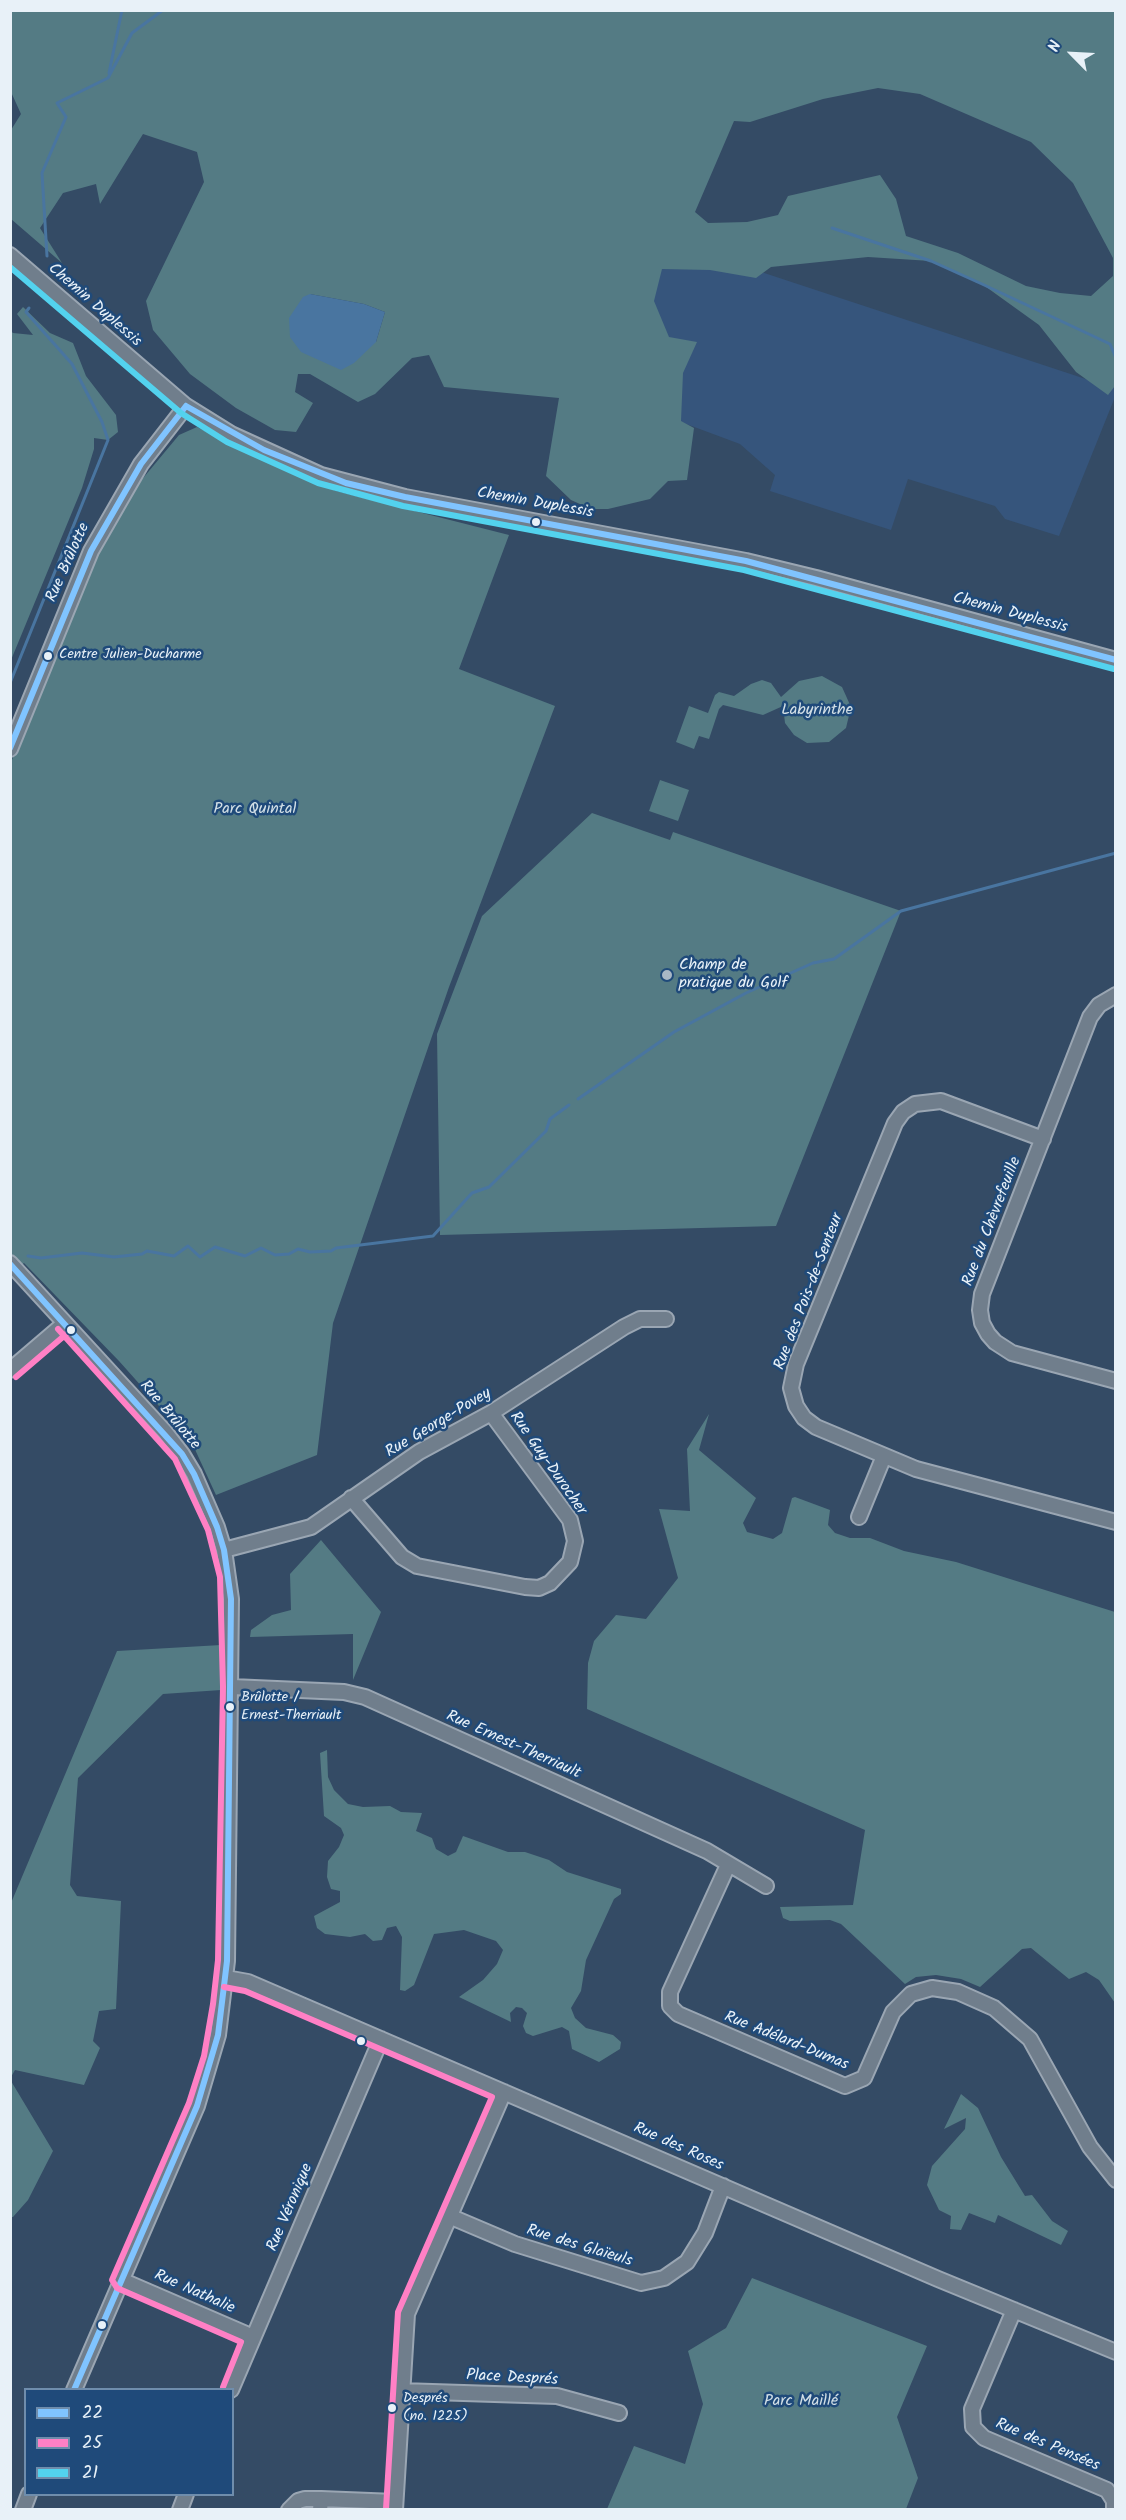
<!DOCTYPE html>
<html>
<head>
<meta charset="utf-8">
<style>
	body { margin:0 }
	#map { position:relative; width:1126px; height:2520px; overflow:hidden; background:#344b65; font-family:Kalam,sans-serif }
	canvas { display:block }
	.frame { position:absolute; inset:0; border:12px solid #e8f1f8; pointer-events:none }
	.legend { position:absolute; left:24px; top:2388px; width:210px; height:108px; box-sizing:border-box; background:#1f4a7a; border:2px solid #6f8dac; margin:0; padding:8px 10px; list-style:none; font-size:18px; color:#e8f1f8 }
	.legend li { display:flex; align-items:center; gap:12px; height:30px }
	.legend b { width:30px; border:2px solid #6f8dac }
	.north { position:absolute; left:1042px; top:24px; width:60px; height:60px; -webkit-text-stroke:4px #1f4a7a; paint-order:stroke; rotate:294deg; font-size:16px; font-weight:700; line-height:24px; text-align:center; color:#e8f1f8 }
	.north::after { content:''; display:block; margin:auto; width:21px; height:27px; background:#e8f1f8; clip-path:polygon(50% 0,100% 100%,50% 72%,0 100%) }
</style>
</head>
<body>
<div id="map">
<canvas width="1126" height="2520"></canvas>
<div class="frame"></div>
<ul class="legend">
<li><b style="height:8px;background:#80c4ff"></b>22</li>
<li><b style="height:8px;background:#ff80c5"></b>25</li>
<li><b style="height:8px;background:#53d2ee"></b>21</li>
</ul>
<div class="north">N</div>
</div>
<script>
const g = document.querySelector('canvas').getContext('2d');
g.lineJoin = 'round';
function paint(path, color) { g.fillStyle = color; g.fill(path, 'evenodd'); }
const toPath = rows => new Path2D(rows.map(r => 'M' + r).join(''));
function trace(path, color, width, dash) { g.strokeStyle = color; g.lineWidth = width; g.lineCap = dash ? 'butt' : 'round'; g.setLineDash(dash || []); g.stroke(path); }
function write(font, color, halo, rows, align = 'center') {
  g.font = font + ' Kalam,sans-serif'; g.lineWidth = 5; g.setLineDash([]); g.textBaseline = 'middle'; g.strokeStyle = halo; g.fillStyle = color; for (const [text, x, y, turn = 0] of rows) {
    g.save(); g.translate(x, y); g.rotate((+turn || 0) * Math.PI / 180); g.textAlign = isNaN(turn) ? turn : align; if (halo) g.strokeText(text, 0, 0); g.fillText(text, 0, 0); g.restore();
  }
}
paint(toPath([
	[649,235,1116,389,1115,397,1059,536,1005,519,995,506,908,479,891,530,770,491,775,475,740,444,611,396]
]), '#36557c');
paint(toPath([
	[11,11,1115,11,1115,386,1108,395,1076,372,1039,325,982,284,931,261,868,257,771,267,756,278,710,270,662,269,654,301,669,337,697,342,683,373,681,421,694,428,687,480,668,481,650,499,608,509,591,509,571,500,546,476,559,398,444,387,429,355,412,358,375,394,358,402,310,374,298,374,295,392,313,403,296,432,275,430,236,408,190,374,153,330,146,301,204,182,197,152,143,134,100,204,96,184,63,193,40,228,62,263,11,219,11,130,21,114,11,92],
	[878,88,920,94,1031,142,1073,183,1113,258,1113,276,1091,296,1060,293,1026,286,958,253,906,236,896,199,880,175,788,196,778,215,747,222,708,223,695,212,734,121,750,122,823,99],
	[310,294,364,304,385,312,376,342],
	[23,307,50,333,73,343,86,376,116,415,118,432,108,440,94,438,94,449,82,488,11,660,10,330,13,333,33,335,17,314],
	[197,427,270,464,336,491,509,535,459,669,555,706,449,987,333,1323,317,1455,216,1495,192,1443,119,1361,24,1263,11,1274,10,765,73,603,129,495,179,435],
	[822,676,842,687,851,707,846,728,829,742,807,743,794,735,785,723,783,706,763,715,723,705,719,709,709,739,699,736,694,749,676,742,689,706,708,713,715,695,719,692,734,696,751,684,762,680,771,683,781,697,799,681],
	[660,780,689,790,678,821,649,811],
	[592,813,670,840,673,832,901,911,776,1226,440,1235,437,1034,482,916],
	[709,1414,699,1450,756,1498,743,1523,747,1532,773,1539,782,1533,792,1498,795,1497,830,1510,828,1525,835,1533,850,1538,870,1538,904,1551,956,1562,1115,1612,1115,2003,1099,1980,1086,1972,1069,1979,1031,1948,1022,1949,980,1987,961,1979,936,1975,916,1977,905,1984,841,1924,830,1920,790,1921,783,1918,780,1907,853,1905,865,1830,587,1709,588,1663,594,1641,616,1615,646,1619,678,1578,659,1509,690,1511,687,1449],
	[321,1540,381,1612,353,1680,353,1634,250,1637,251,1630,272,1615,291,1610,290,1574],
	[221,1645,221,1690,163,1694,78,1778,70,1885,77,1896,121,1901,116,2009,99,2011,93,2041,100,2048,84,2085,15,2070,11,2077,11,1903,117,1651],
	[327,1750,328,1777,334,1790,348,1804,363,1807,390,1806,401,1812,422,1813,416,1831,432,1838,436,1849,448,1856,456,1852,463,1836,508,1852,525,1852,549,1860,567,1872,621,1889,621,1894,614,1899,586,1960,581,1991,571,2008,575,2018,586,2028,613,2035,621,2042,620,2049,599,2062,572,2049,569,2031,562,2027,533,2036,526,2033,523,2026,527,2013,522,2008,516,2007,510,2013,511,2022,459,1997,483,1980,497,1964,503,1950,496,1941,464,1930,434,1934,414,1985,405,1991,400,1990,402,1937,396,1926,387,1928,382,1940,373,1941,365,1934,350,1937,325,1934,317,1928,314,1916,340,1902,340,1891,331,1889,327,1877,328,1861,339,1847,344,1835,341,1828,324,1816,320,1753],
	[11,2081,53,2151,28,2200,13,2217,10,2217],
	[961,2094,978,2108,1001,2157,1025,2196,1032,2195,1052,2221,1068,2231,1061,2245,998,2215,995,2223,969,2213,961,2230,950,2229,951,2216,939,2210,927,2185,932,2166,965,2129,966,2118,944,2129],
	[752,2278,927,2346,897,2417,918,2478,906,2509,607,2509,634,2446,685,2464,703,2404,688,2351,726,2328]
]), '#547b84');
paint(toPath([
	[310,294,364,304,385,312,376,342,354,363,341,370,301,352,290,337,289,318,303,297]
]), '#4975a0');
trace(toPath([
	[109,73,122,10],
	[832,228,931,261,982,284,1110,344,1116,358],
	[47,256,42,173,66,117,57,103,108,78,132,33,163,10],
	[10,683,108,440,102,422,72,364,26,312,29,308],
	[578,1099,674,1032,746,993,813,963,834,959,901,911,1116,853],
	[28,1256,41,1258,82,1253,114,1257,142,1254,147,1251,174,1256,188,1246,200,1257,215,1247,245,1256,261,1248,275,1255,289,1254,298,1249,310,1252,331,1251,336,1248,433,1236,472,1193,489,1187,546,1131,550,1119,569,1105]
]), '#4975a0', 3);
const minor = toPath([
	[10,255,186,406,231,434,321,475,405,497,746,561,816,578,1116,660],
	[10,749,91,551,141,464,186,406],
	[1116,995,1099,1005,1090,1017,982,1294,980,1310,982,1323,988,1334,995,1342,1012,1353,1116,1381],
	[1043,1139,941,1101,915,1104,903,1112,895,1123,796,1364,791,1388,796,1406,804,1418,816,1427,916,1469,1116,1522],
	[10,1263,165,1432,182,1454,194,1474,217,1527,224,1550,231,1599,227,1961,218,2035,197,2106,74,2390],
	[10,1370,65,1323],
	[351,1498,402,1557,417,1566,525,1587,539,1588,550,1583,570,1562,575,1541,570,1520,491,1413],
	[859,1517,884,1456],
	[224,1550,311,1527,419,1452,491,1413,624,1327,640,1319,666,1319],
	[232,1687,344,1692,365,1697,707,1851,766,1886],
	[728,1865,670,1992,670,2006,678,2014,845,2086,864,2078,893,2012,911,1994,932,1988,958,1992,994,2008,1030,2039,1090,2147,1116,2180],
	[226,1978,248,1982,938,2279,1116,2352],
	[449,2216,515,2244,641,2283,664,2278,687,2262,705,2233,723,2186],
	[121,2280,253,2337],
	[1014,2310,972,2409,973,2427,984,2438,1107,2490,1114,2501,1114,2510],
	[231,2390,381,2039],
	[401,2391,557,2396,619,2413],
	[321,2499,395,2502],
	[23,2510,29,2494],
	[180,2510,186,2494],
	[289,2510,298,2501,305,2499,321,2499,320,2510],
	[395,2510,407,2314,504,2092]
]);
trace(minor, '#9aa6b3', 18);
trace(minor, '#707e8c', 14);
trace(toPath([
	[186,406,264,450,346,483,405,497,746,561,1116,660],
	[10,748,91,551,141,464,186,406],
	[10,1264,182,1454,194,1474,217,1527,224,1550,231,1599,227,1961,218,2035,197,2106,74,2390]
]), '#80c4ff', 6);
trace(toPath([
	[58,1329,175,1459,208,1530,220,1577,223,1687,218,1960,213,2004,204,2056,189,2103,112,2280,117,2288,241,2342,223,2387],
	[16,1377,71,1330],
	[224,1987,245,1991,492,2097,398,2312,386,2509]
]), '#ff80c5', 6);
trace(toPath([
	[10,267,181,413,227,442,318,483,403,506,744,570,1114,669]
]), '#53d2ee', 6);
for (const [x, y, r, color] of [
	[536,522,5,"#e8f1f8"],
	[48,656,5,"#e8f1f8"],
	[667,975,6,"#a9b7c5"],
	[71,1330,5,"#e8f1f8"],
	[230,1707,5,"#e8f1f8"],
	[361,2041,5,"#e8f1f8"],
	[102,2325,5,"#e8f1f8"],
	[392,2408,5,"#e8f1f8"]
]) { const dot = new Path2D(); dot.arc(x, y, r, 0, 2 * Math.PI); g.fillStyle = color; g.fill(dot); trace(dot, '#1f4a7a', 2); }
write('14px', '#e8f1f8', '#1f4a7a', [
	["Centre Julien-Ducharme",59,656],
	["Brûlotte /",241,1699],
	["Ernest-Therriault",241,1717],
	["Després",403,2400],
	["(no. 1225)",403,2418]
], 'left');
write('16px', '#e8f1f8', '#1f4a7a', [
	["Chemin Duplessis",94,306,41],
	["Chemin Duplessis",535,504,10],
	["Rue Brûlotte",69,563,-66],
	["Chemin Duplessis",1010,614,15],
	["Rue du Chèvrefeuille",993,1222,-69],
	["Rue des Pois-de-Senteur",810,1292,-69],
	["Rue Brûlotte",169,1416,50],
	["Rue George-Povey",439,1424,-31],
	["Rue Guy-Durocher",547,1464,55],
	["Rue Ernest-Therriault",513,1746,24],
	["Rue Adélard-Dumas",786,2042,22],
	["Rue des Roses",678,2148,24],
	["Rue Véronique",291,2208,-67],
	["Rue des Glaïeuls",579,2247,17],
	["Rue Nathalie",194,2293,24],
	["Place Després",512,2379,3],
	["Rue des Pensées",1047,2446,23]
]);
write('16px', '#d3e0e7', '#1f4a7a', [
	["Labyrinthe",817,711],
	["Parc Quintal",255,810],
	["Parc Maillé",801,2402]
]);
write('16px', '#e8f1f8', '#1f4a7a', [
	["Champ de",679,966],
	["pratique du Golf",679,984]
], 'left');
</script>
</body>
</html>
